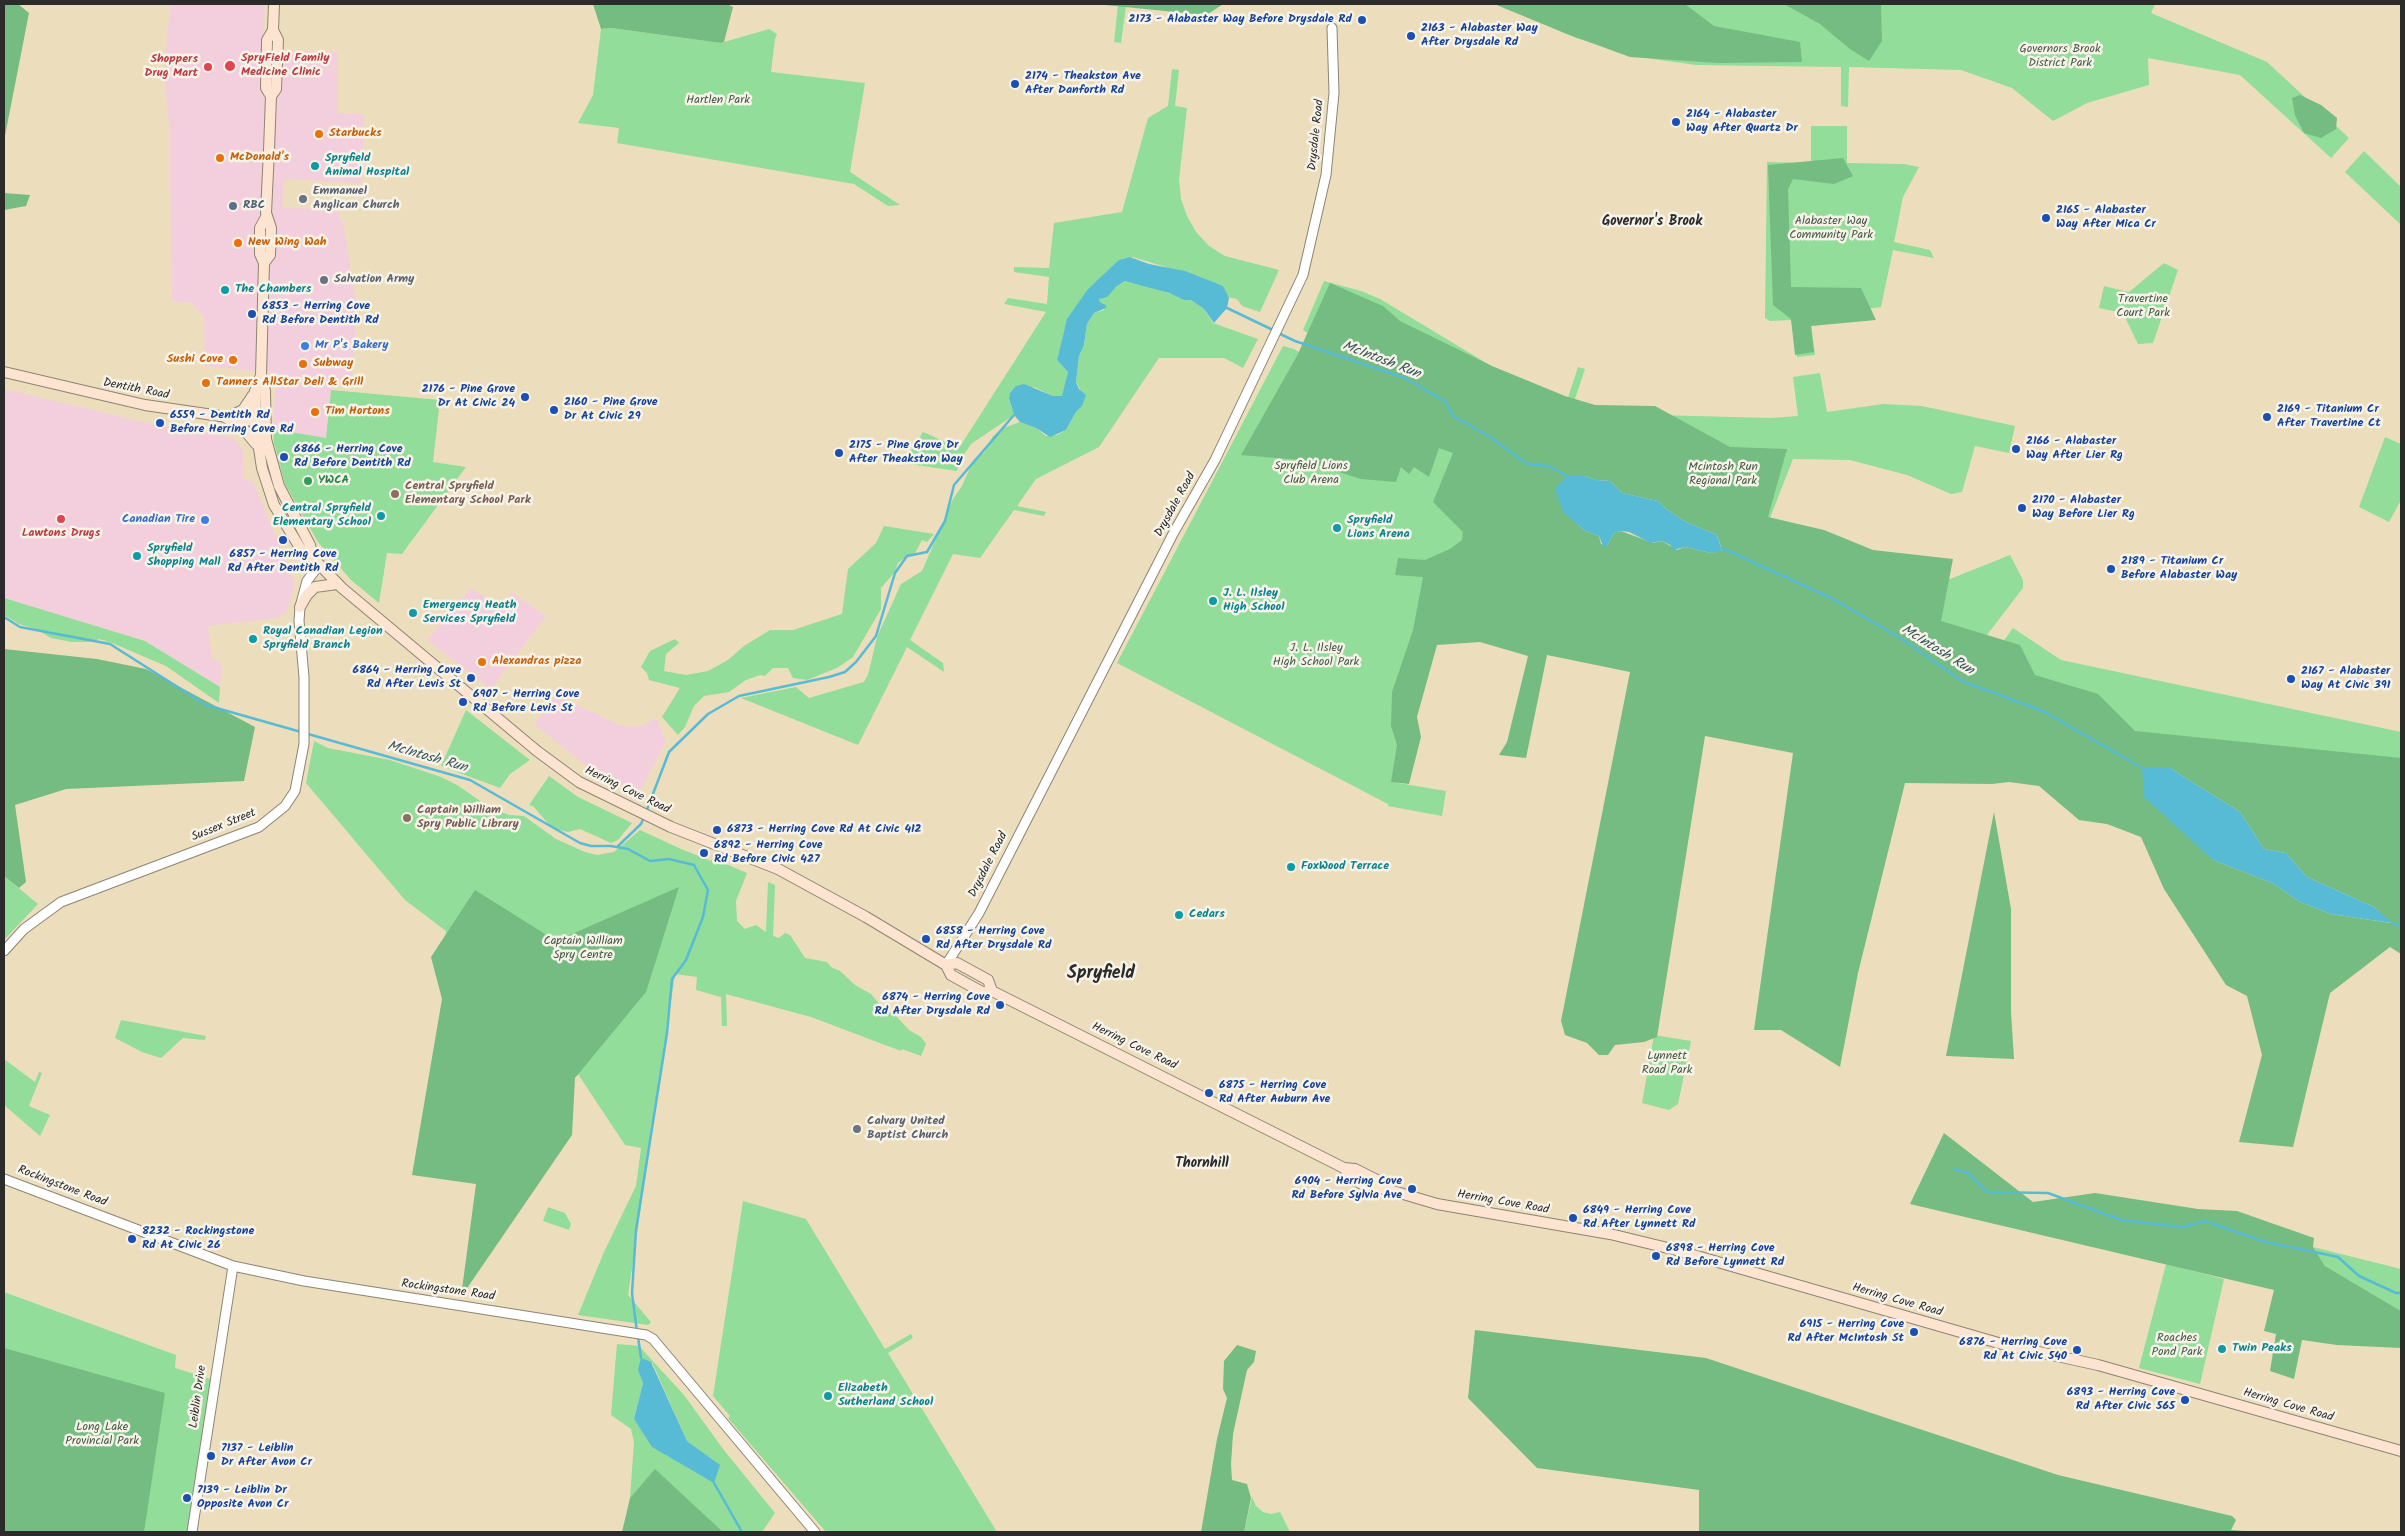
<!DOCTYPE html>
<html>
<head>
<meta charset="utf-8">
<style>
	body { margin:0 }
	#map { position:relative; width:2405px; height:1536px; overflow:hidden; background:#ecdebc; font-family:Kalam,sans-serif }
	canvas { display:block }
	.frame { position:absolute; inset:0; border:5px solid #2b2b2b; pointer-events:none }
</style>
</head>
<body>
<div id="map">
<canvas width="2405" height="1536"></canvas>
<div class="frame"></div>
</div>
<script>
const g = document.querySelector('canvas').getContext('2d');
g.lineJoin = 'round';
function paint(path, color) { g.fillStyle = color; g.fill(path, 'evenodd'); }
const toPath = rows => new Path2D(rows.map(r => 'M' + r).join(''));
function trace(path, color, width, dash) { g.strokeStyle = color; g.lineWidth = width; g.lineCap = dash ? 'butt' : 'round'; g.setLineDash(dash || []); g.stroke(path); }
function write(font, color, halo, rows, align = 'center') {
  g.font = font + ' Kalam,sans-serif'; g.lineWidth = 5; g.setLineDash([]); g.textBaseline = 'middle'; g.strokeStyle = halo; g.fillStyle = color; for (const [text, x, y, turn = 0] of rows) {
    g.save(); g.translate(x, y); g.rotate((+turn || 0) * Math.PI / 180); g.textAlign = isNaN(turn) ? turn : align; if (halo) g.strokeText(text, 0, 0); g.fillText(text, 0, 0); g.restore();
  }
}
paint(toPath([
	[170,4,265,4,263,51,338,52,338,113,364,114,362,183,284,179,282,208,325,209,340,212,339,219,343,222,357,309,352,378,331,390,326,438,273,429,276,373,205,366,204,317,191,303,172,301,169,125,164,74],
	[4,389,160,426,200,430,233,438,243,451,244,480,253,481,295,584,287,611,279,618,208,626,212,658,222,664,220,687,145,641,4,598],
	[471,588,500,607,512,592,546,616,491,689,427,640],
	[557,695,621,726,642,726,656,718,666,741,639,794,588,767,534,724]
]), '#f3cfde');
paint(toPath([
	[1095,4,1223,4,1208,14,1195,14,1126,6,1121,43,1114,42,1118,5],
	[1498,4,2155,4,2151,13,2267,62,2349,138,2331,158,2240,75,2148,58,2149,85,2087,103,2053,121,2012,88,1961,70,1849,67,1848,107,1841,106,1841,67,1696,65,1646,58,1576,38],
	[611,28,721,43,769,29,777,34,775,39,771,72,865,83,850,172,900,205,888,206,854,184,617,143,619,128,578,123,593,95,601,29],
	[1172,69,1179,70,1175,106,1187,108,1179,180,1181,199,1187,216,1196,232,1209,246,1225,256,1279,270,1260,312,1242,306,1237,299,1227,297,1223,286,1210,283,1202,278,1133,257,1122,259,1088,289,1065,328,1057,360,1068,372,1066,387,1062,397,1053,396,1034,387,1011,391,1009,398,1014,415,971,444,961,459,957,471,903,463,923,432,959,448,1046,312,1004,304,1008,298,1047,304,1049,277,1014,272,1014,267,1049,268,1054,223,1122,212,1148,118,1168,106],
	[1811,126,1847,126,1847,163,1904,164,1919,167,1903,197,1894,242,1930,250,1934,258,1893,250,1881,307,1810,317,1815,355,1797,357,1791,320,1770,321,1765,318,1767,162,1811,163],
	[2364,151,2401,187,2401,225,2345,172],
	[2164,263,2178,270,2153,343,2138,344,2123,313,2099,308,2104,286,2129,292],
	[1127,280,1174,295,1179,298,1191,300,1204,309,1213,323,1258,339,1243,368,1224,358,1159,358,1099,447,1036,479,1017,506,1046,512,1044,516,1014,510,980,558,953,554,910,640,943,663,944,672,907,647,858,745,741,698,796,687,809,698,864,682,868,675,877,637,901,584,922,571,953,499,962,486,974,459,984,453,993,436,1003,428,1020,422,1036,428,1046,436,1057,435,1066,430,1076,412,1082,406,1081,391,1076,381,1079,356,1084,345,1087,324,1094,313,1104,310,1105,304,1100,302,1099,299],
	[1324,281,1361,291,1380,299,1518,382,1566,404,1578,367,1585,369,1573,405,1617,414,1771,418,1798,416,1793,377,1820,373,1827,412,1883,404,1922,406,2015,426,2009,453,1975,446,1962,492,1951,494,1907,475,1850,460,1793,459,1770,518,1950,579,2010,555,2023,580,2023,588,1977,648,1309,334,1303,330],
	[1283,346,1294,349,1499,469,1422,625,1392,782,1446,791,1442,816,1388,806,1388,804,1117,663],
	[331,390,440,400,433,462,466,467,402,554,387,553,379,603,351,580,318,542,285,484,274,443,273,429,326,438],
	[2385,437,2401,444,2401,500,2389,522,2359,507],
	[884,526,934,534,927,542,922,540,914,555,908,555,898,563,895,572,881,588,881,609,853,657,837,668,807,680,793,678,788,668,773,668,765,676,760,675,746,680,729,692,704,696,694,706,685,727,678,735,662,717,680,688,649,680,647,673,641,667,650,651,675,639,679,643,666,654,664,671,686,675,708,671,728,660,744,646,770,630,793,630,842,614,848,569,876,543],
	[4,598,145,641,220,687,219,703,166,666,112,643,99,639,92,642,72,642,51,638,36,629,19,624,4,615],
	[2013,628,2061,660,2401,732,2401,776,2073,730,2000,646],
	[466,710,530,760,510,774,500,788,441,766],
	[314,741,328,748,390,760,441,777,457,785,489,807,509,815,524,816,556,839,585,852,597,855,614,852,640,830,681,849,711,861,712,858,747,873,736,901,737,921,745,929,756,925,766,932,768,882,775,885,773,936,779,938,785,933,790,935,805,958,827,962,831,967,840,971,855,985,871,994,882,1007,894,1014,909,1030,921,1037,926,1044,921,1056,902,1049,901,1051,811,1017,726,994,727,1026,722,1026,721,997,696,990,697,977,675,974,628,1295,651,1322,648,1325,578,1315,604,1252,636,1186,641,1148,625,1145,578,1074,444,958,446,931,405,900,306,783],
	[549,776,578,797,632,823,618,840,611,843,580,829,568,832,552,828,534,807,529,805],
	[4,876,38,904,4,940],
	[121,1020,206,1036,205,1040,183,1038,161,1058,142,1052,115,1038],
	[1654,1035,1691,1041,1678,1104,1669,1110,1642,1103],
	[4,1059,35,1082,39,1072,42,1073,29,1106,50,1115,40,1136,4,1105],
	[743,1201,806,1219,885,1349,911,1334,913,1338,888,1353,997,1532,826,1532,728,1418,730,1416,713,1396],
	[548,1207,565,1213,571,1224,569,1230,543,1221],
	[2313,1247,2401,1269,2401,1311,2325,1266],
	[2166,1264,2224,1279,2200,1384,2139,1368],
	[4,1292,176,1355,175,1368,214,1380,194,1532,4,1532],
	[617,1344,639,1346,684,1395,723,1449,775,1513,762,1532,723,1532,655,1470,630,1498,634,1442,631,1429,611,1415],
	[652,1362,687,1441,719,1465,634,1419,643,1383],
	[1252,1497,1256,1506,1263,1512,1271,1514,1280,1512,1290,1532,1244,1532]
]), '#91dd99');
paint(toPath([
	[4,4,18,4,29,13,4,141],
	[593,4,727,4,733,7,724,42,721,43,611,28,601,29],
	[1095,4,1223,4,1208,14,1195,14],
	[1494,4,1685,4,1714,26,1800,42,1802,62,1718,63,1630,57,1567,34],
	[1784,4,1881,4,1882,41,1869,61,1850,49,1820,24],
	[2300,95,2321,105,2337,118,2336,129,2321,138,2304,133,2295,115,2292,98],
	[1843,158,1853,176,1834,184,1793,179,1788,189,1791,287,1861,288,1876,320,1811,326,1814,352,1795,355,1791,319,1773,305,1768,165],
	[4,193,30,195,26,206,4,210],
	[1330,283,1383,306,1400,321,1492,366,1565,396,1595,405,1655,406,1730,447,1787,449,1768,517,1824,530,1873,550,1953,559,1941,621,2020,645,2035,675,2098,694,2135,731,2401,758,2401,954,2390,947,2330,993,2293,1147,2239,1142,2262,1055,2247,996,2226,985,2164,889,2141,837,2107,824,2079,820,2039,786,2009,782,1992,784,1905,783,1858,973,1840,1067,1781,1030,1754,1030,1793,753,1705,736,1657,1037,1644,1042,1615,1045,1608,1055,1599,1055,1587,1043,1565,1035,1561,1021,1630,672,1547,655,1526,758,1499,755,1507,742,1528,656,1480,642,1437,645,1417,717,1421,737,1409,784,1391,782,1397,745,1391,726,1392,692,1413,630,1423,577,1395,575,1398,558,1425,560,1450,549,1462,540,1463,532,1433,502,1453,453,1439,448,1429,477,1414,467,1409,474,1401,467,1396,482,1361,479,1301,460,1241,455,1297,356],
	[1566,476,1585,476,1596,480,1610,481,1622,493,1658,501,1665,508,1684,521,1717,535,1722,550,1711,553,1685,547,1677,550,1662,541,1653,543,1621,531,1614,533,1607,546,1601,544,1599,536,1585,531,1578,525],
	[2170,768,2240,812,2264,849,2286,853,2307,877,2374,907,2391,923,2331,914,2300,902,2272,883,2213,860],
	[4,649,97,659,146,669,255,727,244,781,66,789,15,805,26,882,19,888,4,876],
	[1994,812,2011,909,2011,1012,2014,1059,1946,1056],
	[679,887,646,992,575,1078,572,1135,461,1297,476,1184,412,1175,442,999,431,957,475,890,556,941],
	[1944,1133,2033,1202,2095,1193,2198,1209,2237,1211,2314,1238,2313,1247,2325,1266,2401,1311,2401,1348,2337,1345,2302,1340,2294,1379,2270,1371,2276,1334,2264,1331,2274,1290,1910,1204],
	[1475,1330,1706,1358,2058,1475,2232,1516,2236,1520,2231,1530,2259,1532,1699,1532,1699,1490,1537,1468,1468,1398],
	[1237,1345,1256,1351,1254,1362,1247,1370,1233,1434,1231,1464,1232,1480,1247,1484,1251,1498,1244,1532,1201,1532,1217,1439,1227,1398,1223,1389,1224,1361],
	[4,1348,165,1393,144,1532,4,1532],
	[655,1469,723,1532,622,1532,630,1498]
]), '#74bc81');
paint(toPath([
	[1130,257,1149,264,1185,271,1223,286,1229,298,1227,308,1214,323,1204,309,1191,300,1184,300,1169,293,1125,281,1116,287,1107,297,1099,299,1100,302,1106,305,1106,308,1094,313,1087,324,1084,345,1079,356,1076,382,1079,389,1086,395,1082,406,1076,412,1066,430,1050,437,1036,428,1020,422,1014,415,1009,398,1010,393,1016,386,1024,384,1053,396,1062,396,1068,372,1057,360,1067,319,1088,289,1119,260],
	[1567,476,1585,476,1596,480,1610,481,1622,493,1658,501,1665,508,1684,521,1717,535,1722,551,1711,553,1685,547,1674,550,1670,545,1662,541,1651,543,1629,532,1621,531,1614,533,1607,546,1603,546,1599,536,1585,531,1563,512,1555,489],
	[2142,768,2170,768,2240,812,2264,849,2286,853,2307,877,2374,907,2392,923,2331,914,2300,902,2272,883,2213,860,2144,797],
	[641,1358,651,1362,687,1441,720,1465,714,1483,652,1447,634,1419,643,1383,638,1370]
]), '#58bbd6');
trace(toPath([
	[1227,308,1273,330],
	[1278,333,1295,341,1405,378,1446,402,1453,416,1490,437,1527,464,1548,466,1567,476],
	[1722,548,1831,598,1902,639,1962,681,2045,712,2142,768],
	[4,617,20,627,110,644,206,705,470,780,580,843,591,846,611,846,628,849,650,861,669,859,694,865,708,890,703,917,686,960,672,979,667,1033,636,1230,632,1293,637,1332],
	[646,812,669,752,708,714,739,696,829,677,845,672,856,662,876,636,895,573,907,556,927,552,945,521,954,485,1014,415],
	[617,847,641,824,644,817],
	[2392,923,2401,926],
	[1954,1169,1968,1173,1987,1192,2048,1193,2121,1220,2182,1227,2205,1221,2262,1241,2338,1257,2359,1276,2396,1293,2401,1293],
	[638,1337,641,1358],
	[714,1483,742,1532]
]), '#58bbd6', 2.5);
const tertiary = toPath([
	[4,951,24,929,61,902,259,827,285,806,295,791,304,744,304,677,299,621,300,607,307,581,319,565],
	[946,965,979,913,1174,532,1215,460,1303,275,1326,175,1334,93,1332,28],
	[4,1179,233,1266,304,1281,646,1335,653,1339,815,1532],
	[192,1532,233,1266]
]);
const secondary = toPath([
	[271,96,266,88,267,40,273,30],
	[266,217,260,228,260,254,264,263,261,375,265,391,266,439,279,486,310,545,313,558],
	[264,263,270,255,271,228,266,213,269,150,271,96,276,89,278,40,273,30,274,4],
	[4,372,145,405,261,422],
	[261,375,255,391,255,422,262,468,274,505,302,551,313,558,342,588,537,751,579,782,671,827,778,869,866,917,946,965,951,975,982,992,992,991,1344,1168,1355,1169,1377,1180,1383,1188],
	[226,418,243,410,253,395],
	[230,421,246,432,256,444],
	[300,607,307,595,315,587,337,584],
	[946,965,957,963,988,980,992,991],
	[1344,1168,1351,1178,1373,1190,1383,1188,1437,1204,1610,1234,1676,1250,2002,1344,2098,1365,2401,1451]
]);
trace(tertiary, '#8c8474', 11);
trace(secondary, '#8c8474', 12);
trace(tertiary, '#fff', 9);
trace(secondary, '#fde4d1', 10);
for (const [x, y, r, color] of [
	[1362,20,5,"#1a4fb4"],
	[1411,36,5,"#1a4fb4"],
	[230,66,6,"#e0444e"],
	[208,67,5,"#e0444e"],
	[1015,84,5,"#1a4fb4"],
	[1676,122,5,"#1a4fb4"],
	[319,134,5,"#e8710a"],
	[220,158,5,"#e8710a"],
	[315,166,5,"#0f9aa8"],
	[303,199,5,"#6b7280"],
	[233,206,5,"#5c6f8a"],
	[2046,218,5,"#1a4fb4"],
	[238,243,5,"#e8710a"],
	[324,280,5,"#6b7280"],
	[225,290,5,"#0f9aa8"],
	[252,314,5,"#1a4fb4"],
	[305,346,5,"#3f7fe0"],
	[233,360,5,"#e8710a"],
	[303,364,5,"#e8710a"],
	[206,383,5,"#e8710a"],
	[525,397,5,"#1a4fb4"],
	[554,410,5,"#1a4fb4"],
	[315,412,5,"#e8710a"],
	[2267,417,5,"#1a4fb4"],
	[160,423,5,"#1a4fb4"],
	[2016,449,5,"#1a4fb4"],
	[839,453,5,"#1a4fb4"],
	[284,457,5,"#1a4fb4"],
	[308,481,5,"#2e9e5b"],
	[395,494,5,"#8d6e63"],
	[2022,508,5,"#1a4fb4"],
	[381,516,5,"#0f9aa8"],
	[61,519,5,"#e0444e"],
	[205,520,5,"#3f7fe0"],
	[1337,528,5,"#0f9aa8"],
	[283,540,5,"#1a4fb4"],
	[137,556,5,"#0f9aa8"],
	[2111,569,5,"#1a4fb4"],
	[1213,601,5,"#0f9aa8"],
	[413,613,5,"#0f9aa8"],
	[253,639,5,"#0f9aa8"],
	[482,662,5,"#e8710a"],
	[471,678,5,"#1a4fb4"],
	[2291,679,5,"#1a4fb4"],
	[463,702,5,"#1a4fb4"],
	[407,818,5,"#8d6e63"],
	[717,830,5,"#1a4fb4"],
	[704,853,5,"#1a4fb4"],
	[1291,867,5,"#0f9aa8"],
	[1179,915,5,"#0f9aa8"],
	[926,939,5,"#1a4fb4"],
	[1000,1005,5,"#1a4fb4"],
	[1209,1093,5,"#1a4fb4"],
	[857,1129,5,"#6b7280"],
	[1412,1189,5,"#1a4fb4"],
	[1573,1218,5,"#1a4fb4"],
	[132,1239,5,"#1a4fb4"],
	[1656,1256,5,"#1a4fb4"],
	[1914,1332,5,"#1a4fb4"],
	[2222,1349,5,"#0f9aa8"],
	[2077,1350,5,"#1a4fb4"],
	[828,1396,5,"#0f9aa8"],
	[2185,1400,5,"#1a4fb4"],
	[211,1456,5,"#1a4fb4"],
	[187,1498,5,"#1a4fb4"]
]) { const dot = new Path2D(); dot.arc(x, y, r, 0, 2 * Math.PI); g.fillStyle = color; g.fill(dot); trace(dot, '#f7f3e8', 2); }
write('bold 12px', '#164399', '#f7f3e8', [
	["2173 - Alabaster Way Before Drysdale Rd",1352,20,"right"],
	["2163 - Alabaster Way",1421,29],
	["After Drysdale Rd",1421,43],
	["2174 - Theakston Ave",1025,77],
	["After Danforth Rd",1025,91],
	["2164 - Alabaster",1686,115],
	["Way After Quartz Dr",1686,129],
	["2165 - Alabaster",2056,211],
	["Way After Mica Cr",2056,225],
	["6853 - Herring Cove",262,307],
	["Rd Before Dentith Rd",262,321],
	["2176 - Pine Grove",515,390,"right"],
	["Dr At Civic 24",515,404,"right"],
	["2160 - Pine Grove",564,403],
	["Dr At Civic 29",564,417],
	["2169 - Titanium Cr",2277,410],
	["After Travertine Ct",2277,424],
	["6559 - Dentith Rd",170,416],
	["Before Herring Cove Rd",170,430],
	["2166 - Alabaster",2026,442],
	["Way After Lier Rg",2026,456],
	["2175 - Pine Grove Dr",849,446],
	["After Theakston Way",849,460],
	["6866 - Herring Cove",294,450],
	["Rd Before Dentith Rd",294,464],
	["2170 - Alabaster",2032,501],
	["Way Before Lier Rg",2032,515],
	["6857 - Herring Cove",283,555,"center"],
	["Rd After Dentith Rd",283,569,"center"],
	["2189 - Titanium Cr",2121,562],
	["Before Alabaster Way",2121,576],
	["6864 - Herring Cove",461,671,"right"],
	["Rd After Levis St",461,685,"right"],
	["2167 - Alabaster",2301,672],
	["Way At Civic 391",2301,686],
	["6907 - Herring Cove",473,695],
	["Rd Before Levis St",473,709],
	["6873 - Herring Cove Rd At Civic 412",727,830],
	["6892 - Herring Cove",714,846],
	["Rd Before Civic 427",714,860],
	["6858 - Herring Cove",936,932],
	["Rd After Drysdale Rd",936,946],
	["6874 - Herring Cove",990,998,"right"],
	["Rd After Drysdale Rd",990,1012,"right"],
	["6875 - Herring Cove",1219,1086],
	["Rd After Auburn Ave",1219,1100],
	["6904 - Herring Cove",1402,1182,"right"],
	["Rd Before Sylvia Ave",1402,1196,"right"],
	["6849 - Herring Cove",1583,1211],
	["Rd After Lynnett Rd",1583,1225],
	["8232 - Rockingstone",142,1232],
	["Rd At Civic 26",142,1246],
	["6898 - Herring Cove",1666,1249],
	["Rd Before Lynnett Rd",1666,1263],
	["6915 - Herring Cove",1904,1325,"right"],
	["Rd After McIntosh St",1904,1339,"right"],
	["6876 - Herring Cove",2067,1343,"right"],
	["Rd At Civic 540",2067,1357,"right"],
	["6893 - Herring Cove",2175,1393,"right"],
	["Rd After Civic 565",2175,1407,"right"],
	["7137 - Leiblin",221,1449],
	["Dr After Avon Cr",221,1463],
	["7139 - Leiblin Dr",197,1491],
	["Opposite Avon Cr",197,1505]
], 'left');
write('12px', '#445846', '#f7f3e8', [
	["Governors Brook",2060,50],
	["District Park",2060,64],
	["Hartlen Park",718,101],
	["Alabaster Way",1831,222],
	["Community Park",1831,236],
	["Travertine",2143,300],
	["Court Park",2143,314],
	["Spryfield Lions",1311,467],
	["Club Arena",1311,481],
	["Mcintosh Run",1723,468],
	["Regional Park",1723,482],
	["J. L. Ilsley",1316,649],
	["High School Park",1316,663],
	["Captain William",583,942],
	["Spry Centre",583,956],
	["Lynnett",1667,1057],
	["Road Park",1667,1071],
	["Roaches",2177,1339],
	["Pond Park",2177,1353],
	["Long Lake",102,1428],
	["Provincial Park",102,1442]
]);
write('bold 12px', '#be3a42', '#f7f3e8', [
	["SpryField Family",241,59],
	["Medicine Clinic",241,73],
	["Shoppers",198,60,"right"],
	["Drug Mart",198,74,"right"],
	["Lawtons Drugs",61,534,"center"]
], 'left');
write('bold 12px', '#c56008', '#f7f3e8', [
	["Starbucks",329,134],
	["McDonald's",230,158],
	["New Wing Wah",248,243],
	["Sushi Cove",223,360,"right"],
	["Subway",313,364],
	["Tanners AllStar Deli & Grill",216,383],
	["Tim Hortons",325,412],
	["Alexandras pizza",492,662]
], 'left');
write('12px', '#2b2b2b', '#f7f3e8', [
	["Drysdale Road",1317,135,-84],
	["Dentith Road",136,390,11],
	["Drysdale Road",1176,505,-61],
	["Herring Cove Road",627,791,26],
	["Sussex Street",224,826,-22],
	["Drysdale Road",989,865,-63],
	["Herring Cove Road",1134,1047,26],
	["Rockingstone Road",62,1187,21],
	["Herring Cove Road",1503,1203,10],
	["Rockingstone Road",448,1291,8],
	["Herring Cove Road",1897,1301,16],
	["Leiblin Drive",199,1397,-82],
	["Herring Cove Road",2288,1406,16]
]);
write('bold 12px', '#0d838f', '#f7f3e8', [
	["Spryfield",325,159],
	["Animal Hospital",325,173],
	["The Chambers",235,290],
	["Central Spryfield",371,509,"right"],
	["Elementary School",371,523,"right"],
	["Spryfield",1347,521],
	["Lions Arena",1347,535],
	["Spryfield",147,549],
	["Shopping Mall",147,563],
	["J. L. Ilsley",1223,594],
	["High School",1223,608],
	["Emergency Heath",423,606],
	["Services Spryfield",423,620],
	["Royal Canadian Legion",263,632],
	["Spryfield Branch",263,646],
	["FoxWood Terrace",1301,867],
	["Cedars",1189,915],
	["Twin Peaks",2232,1349],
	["Elizabeth",838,1389],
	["Sutherland School",838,1403]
], 'left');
write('bold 12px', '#5b616d', '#f7f3e8', [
	["Emmanuel",313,192],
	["Anglican Church",313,206],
	["Salvation Army",334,280],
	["Calvary United",867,1122],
	["Baptist Church",867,1136]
], 'left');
write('bold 12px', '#4e5e75', '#f7f3e8', [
	["RBC",243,206]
], 'left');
write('bold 12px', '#366cbe', '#f7f3e8', [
	["Mr P's Bakery",315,346],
	["Canadian Tire",195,520,"right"]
], 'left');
write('bold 12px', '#27864d', '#f7f3e8', [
	["YWCA",318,481]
], 'left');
write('bold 12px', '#785e54', '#f7f3e8', [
	["Central Spryfield",405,487],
	["Elementary School Park",405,501],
	["Captain William",417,811],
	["Spry Public Library",417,825]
], 'left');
write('bold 14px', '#2b2b2b', '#f7f3e8', [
	["Governor's Brook",1652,223],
	["Thornhill",1202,1165]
]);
write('italic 14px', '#38565e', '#f7f3e8', [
	["McIntosh Run",1381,361,21],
	["McIntosh Run",1937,651,32],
	["McIntosh Run",427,758,16]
]);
write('bold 18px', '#2b2b2b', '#f7f3e8', [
	["Spryfield",1101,975]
]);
</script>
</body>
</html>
